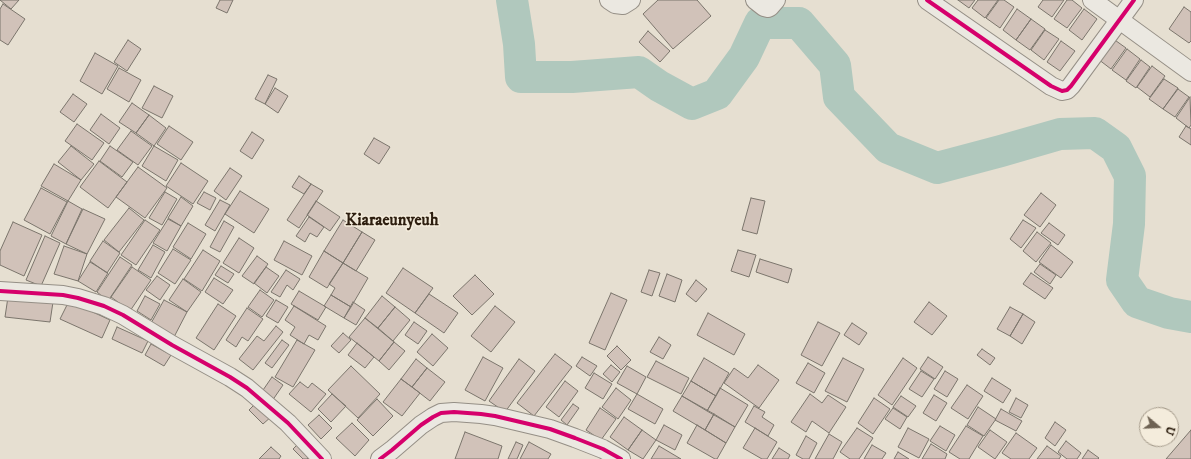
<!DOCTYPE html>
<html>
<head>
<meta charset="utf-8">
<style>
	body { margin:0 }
	#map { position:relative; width:1191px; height:459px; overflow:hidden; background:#e6dfd1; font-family:"IM FELL DW Pica",serif }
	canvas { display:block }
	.north { position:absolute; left:1139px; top:407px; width:40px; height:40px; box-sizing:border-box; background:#f4ecdc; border:1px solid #a49a8a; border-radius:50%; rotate:109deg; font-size:11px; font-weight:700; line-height:16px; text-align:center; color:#2d1e0f }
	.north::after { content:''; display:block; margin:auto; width:14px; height:18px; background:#6e6253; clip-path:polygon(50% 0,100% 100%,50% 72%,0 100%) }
</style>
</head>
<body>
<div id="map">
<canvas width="1191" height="459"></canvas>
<div class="north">U</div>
</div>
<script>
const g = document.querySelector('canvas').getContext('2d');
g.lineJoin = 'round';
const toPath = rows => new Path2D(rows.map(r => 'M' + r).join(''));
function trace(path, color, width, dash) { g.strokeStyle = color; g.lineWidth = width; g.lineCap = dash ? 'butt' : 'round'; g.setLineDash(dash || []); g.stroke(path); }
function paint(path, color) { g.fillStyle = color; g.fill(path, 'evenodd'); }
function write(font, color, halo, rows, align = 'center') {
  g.font = font + ' "IM FELL DW Pica",serif'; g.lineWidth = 3; g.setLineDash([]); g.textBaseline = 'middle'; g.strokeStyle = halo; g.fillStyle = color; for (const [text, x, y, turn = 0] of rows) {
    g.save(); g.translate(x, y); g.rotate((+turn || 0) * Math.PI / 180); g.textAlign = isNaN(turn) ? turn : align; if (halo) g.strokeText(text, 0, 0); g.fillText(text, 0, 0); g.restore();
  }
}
trace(toPath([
	[512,0,519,44,521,77,572,77,639,72,659,86,692,104,717,94,744,57,760,23,799,23,835,65,839,97,888,148,937,168,1001,151,1060,134,1095,133,1116,148,1130,176,1129,224,1122,280,1137,302,1169,313,1191,317]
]), '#b0c8bd', 32);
const building = toPath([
	[0,0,19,0,11,9,0,0],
	[220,0,233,0,227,13,216,8,220,0],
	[658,0,697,0,711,16,673,49,643,14,658,0],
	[958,0,975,0,969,8,958,0],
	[978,0,998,0,985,18,972,8,978,0],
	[999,0,1004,0,1014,7,1000,28,986,18,999,0],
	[1043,0,1064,0,1052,17,1038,7,1043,0],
	[1067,0,1072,0,1082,8,1067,28,1054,19,1067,0],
	[3,4,25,19,8,45,0,40,0,9,3,4],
	[1184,7,1191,12,1191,41,1189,43,1169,29,1184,7],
	[1017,9,1031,19,1016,40,1003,30,1017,9],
	[1084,9,1097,19,1082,40,1069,30,1084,9],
	[1031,19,1045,29,1030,50,1016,40,1031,19],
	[1045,30,1059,39,1044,60,1031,50,1045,30],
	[648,31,670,51,660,62,639,42,648,31],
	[1112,38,1126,48,1111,69,1098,59,1112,38],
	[128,40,141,49,127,71,114,62,128,40],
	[1061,41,1075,51,1060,71,1047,62,1061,41],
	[1127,49,1140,59,1126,80,1112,70,1127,49],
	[95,53,118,66,102,94,80,81,95,53],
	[1141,60,1150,67,1136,88,1126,81,1141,60],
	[1152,66,1165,76,1150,97,1137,87,1152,66],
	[119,68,141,80,129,102,107,89,119,68],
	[268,75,277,79,265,104,255,99,268,75],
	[1164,79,1178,88,1163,109,1149,99,1164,79],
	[154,86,173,96,162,118,142,108,154,86],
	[275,88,288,96,278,113,265,104,275,88],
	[1178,89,1189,97,1175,117,1163,109,1178,89],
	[73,94,87,104,74,122,60,112,73,94],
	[1190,97,1191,125,1189,128,1176,118,1190,97],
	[132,103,149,115,136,133,119,122,132,103],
	[101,114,120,128,109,144,90,130,101,114],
	[149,115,166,128,154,146,136,133,149,115],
	[77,124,104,143,92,160,65,141,77,124],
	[169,126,193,142,181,160,157,144,169,126],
	[1186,126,1191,129,1191,145,1179,137,1186,126],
	[131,131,152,146,138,165,117,150,131,131],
	[252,132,264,140,252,159,240,151,252,132],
	[374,138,390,147,379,164,364,154,374,138],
	[71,146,94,164,81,180,58,162,71,146],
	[110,146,133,162,122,177,100,161,110,146],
	[154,146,178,160,166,181,142,166,154,146],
	[99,161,127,182,108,208,80,187,99,161],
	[181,163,208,181,193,204,166,186,181,163],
	[54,164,81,180,68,201,41,186,54,164],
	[138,167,167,188,145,218,116,197,138,167],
	[230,168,242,176,226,200,214,191,230,168],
	[299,176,311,184,304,194,292,187,299,176],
	[311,184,323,191,299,228,287,220,311,184],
	[41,188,67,202,50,234,24,220,41,188],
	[240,191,269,209,254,233,225,214,240,191],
	[165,192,177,199,162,225,149,218,165,192],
	[204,192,216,198,210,210,197,203,204,192],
	[1041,193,1056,205,1040,227,1024,215,1041,193],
	[181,197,193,206,181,226,168,218,181,197],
	[751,198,765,201,757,234,742,230,751,198],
	[220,200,230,205,215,231,205,225,220,200],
	[68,201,82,209,66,244,51,236,68,201],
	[316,201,340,217,330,231,307,215,316,201],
	[129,208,144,220,119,252,104,240,129,208],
	[83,209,105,219,87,254,66,244,83,209],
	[309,217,324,227,317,237,310,233,305,242,296,236,309,217],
	[168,219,181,226,167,251,153,243,168,219],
	[145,220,160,230,136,265,121,255,145,220],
	[343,220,362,232,343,263,324,251,343,220],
	[1023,220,1036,228,1021,248,1010,239,1023,220],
	[224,221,234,227,220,252,210,247,224,221],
	[13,222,42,235,24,276,0,265,0,251,13,222],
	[188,223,206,234,191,259,173,247,188,223],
	[1049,223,1065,235,1058,245,1041,233,1049,223],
	[362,232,375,240,356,271,343,263,362,232],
	[1037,232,1051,243,1036,262,1023,251,1037,232],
	[45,236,60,243,41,286,26,280,45,236],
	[239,238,254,248,239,273,223,263,239,238],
	[103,241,120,253,107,273,90,261,103,241],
	[284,241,312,256,302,275,274,260,284,241],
	[153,245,165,252,151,278,138,270,153,245],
	[1051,245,1073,262,1061,278,1039,262,1051,245],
	[64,246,87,254,78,281,54,274,64,246],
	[173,249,191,260,175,284,158,273,173,249],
	[203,250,220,261,202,291,184,279,203,250],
	[738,250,756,255,749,277,731,271,738,250],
	[324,251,343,263,327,288,309,277,324,251],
	[257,256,268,264,254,284,242,276,257,256],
	[120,257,132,265,108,301,97,292,120,257],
	[760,259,792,269,788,283,756,272,760,259],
	[90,262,108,273,96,292,78,281,90,262],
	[343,263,368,278,351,307,331,295,335,288,329,284,343,263],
	[1040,264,1056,275,1050,284,1034,272,1040,264],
	[221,266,234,274,228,283,215,275,221,266],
	[132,267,151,280,130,311,111,297,132,267],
	[266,267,279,276,267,293,254,283,266,267],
	[403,268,433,288,415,313,386,293,403,268],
	[286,270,300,279,293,290,287,285,280,297,271,292,286,270],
	[649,270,660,273,652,296,641,292,649,270],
	[1031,273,1053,288,1045,299,1023,284,1031,273],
	[667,274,682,280,675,302,659,296,667,274],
	[475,275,494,294,472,315,453,296,475,275],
	[157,276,170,285,160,300,146,290,157,276],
	[214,278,233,290,223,304,205,292,214,278],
	[183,279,201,292,187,312,169,300,183,279],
	[696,280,707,289,696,302,686,294,696,280],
	[260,290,274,300,262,317,248,307,260,290],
	[299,291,326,307,318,320,291,304,299,291],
	[611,293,627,300,605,350,589,343,611,293],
	[429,294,458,313,444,333,415,313,429,294],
	[331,295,351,307,344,318,324,306,331,295],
	[145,296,160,304,151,320,137,311,145,296],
	[382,296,395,307,378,328,365,318,382,296],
	[8,297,53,302,50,322,5,317,8,297],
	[164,300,187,312,174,337,150,325,164,300],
	[276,300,288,307,278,323,266,316,276,300],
	[69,301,110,320,102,338,60,319,69,301],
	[353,302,365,310,356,325,344,318,353,302],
	[929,302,947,316,932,335,914,322,929,302],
	[218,304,236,316,214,350,196,338,218,304],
	[294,306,326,326,318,340,309,335,304,344,290,335,295,327,285,320,294,306],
	[495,306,515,322,491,352,471,336,495,306],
	[395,307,410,320,393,341,378,328,395,307],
	[1010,307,1023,314,1010,336,997,329,1010,307],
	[247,308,263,319,248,341,242,337,236,347,226,340,247,308],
	[708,313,745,334,734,355,697,335,708,313],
	[1023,314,1035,322,1022,344,1010,336,1023,314],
	[365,318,394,342,379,361,349,337,365,318],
	[414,322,427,331,418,344,405,335,414,322],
	[818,322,840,333,822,366,801,355,818,322],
	[852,323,867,333,859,345,844,335,852,323],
	[276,326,283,332,253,370,239,359,257,336,264,341,276,326],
	[117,327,148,341,142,353,112,339,117,327],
	[343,333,351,340,339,353,331,346,343,333],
	[432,334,448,348,433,366,417,352,432,334],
	[659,337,671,345,663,359,650,352,659,337],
	[282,340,289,345,272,368,265,363,282,340],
	[297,340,315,350,293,387,275,377,297,340],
	[394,342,405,351,389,370,379,361,394,342],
	[357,343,374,357,365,368,348,355,357,343],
	[151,344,171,355,164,366,145,355,151,344],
	[617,346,631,360,621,370,607,356,617,346],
	[982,349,995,358,990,365,977,355,982,349],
	[555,354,572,367,534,416,517,403,555,354],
	[483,357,503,368,485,401,465,390,483,357],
	[582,357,597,366,590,376,576,366,582,357],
	[928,357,943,367,935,379,920,369,928,357],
	[704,358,729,373,716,396,691,381,704,358],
	[843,358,864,369,847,402,825,391,843,358],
	[903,358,917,368,892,405,878,395,903,358],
	[416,359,427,368,412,387,401,379,416,359],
	[519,359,535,371,505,412,489,401,519,359],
	[656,361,689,378,681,394,647,377,656,361],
	[808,363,825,373,814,393,796,383,808,363],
	[611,365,620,372,612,382,603,374,611,365],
	[758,365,779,380,759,408,724,383,734,368,748,378,758,365],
	[351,366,380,394,358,418,328,390,351,366],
	[627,366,646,377,637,394,617,383,627,366],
	[427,368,445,382,430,401,412,387,427,368],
	[921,371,934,379,922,397,909,389,921,371],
	[945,371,958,379,947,397,934,389,945,371],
	[594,373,612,384,603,399,585,388,594,373],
	[272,377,283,385,272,401,261,393,272,377],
	[992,378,1011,390,1003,403,984,391,992,378],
	[401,379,420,393,402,416,383,402,401,379],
	[565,381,578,391,559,417,546,407,565,381],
	[691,381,716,396,707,411,682,396,691,381],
	[300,382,308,388,312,383,326,394,311,412,289,394,300,382],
	[967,385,983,396,968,419,951,408,967,385],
	[616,388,631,400,618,419,602,407,616,388],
	[720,388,748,405,735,427,707,411,720,388],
	[332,394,346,406,331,422,318,409,332,394],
	[637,394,663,409,655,424,628,409,637,394],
	[810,394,822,403,828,395,846,407,829,433,812,421,806,432,791,422,810,394],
	[934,395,947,403,936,421,923,413,934,395],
	[682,396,714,414,705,430,673,411,682,396],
	[901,396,916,406,908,417,893,407,901,396],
	[874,398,890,409,873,434,858,423,874,398],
	[1016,398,1028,405,1021,418,1009,412,1016,398],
	[377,399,393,416,373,436,357,420,377,399],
	[257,402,272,416,263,424,249,410,257,402],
	[573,404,579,408,567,425,561,420,573,404],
	[754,406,765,412,762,417,774,425,768,436,745,422,754,406],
	[978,407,996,419,984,436,967,425,978,407],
	[600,408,616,419,601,440,586,430,600,408],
	[893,408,907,417,900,429,885,419,893,408],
	[1001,409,1022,421,1016,431,995,420,1001,409],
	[714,414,735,427,726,443,705,430,714,414],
	[319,415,332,428,321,439,308,425,319,415],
	[624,417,642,430,628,450,610,437,624,417],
	[1055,422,1066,430,1055,446,1045,438,1055,422],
	[352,423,369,440,355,456,336,438,352,423],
	[664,425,682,435,675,450,656,440,664,425],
	[697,425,726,443,717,459,715,459,687,443,697,425],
	[940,426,955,435,946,451,930,441,940,426],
	[966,426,983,436,969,459,960,459,949,452,966,426],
	[755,428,777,442,767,459,762,459,743,448,755,428],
	[857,428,873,438,859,459,850,459,840,452,857,428],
	[908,428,929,439,919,458,898,447,908,428],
	[642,430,656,440,643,459,628,450,642,430],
	[990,430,1007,442,995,459,978,447,990,430],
	[1191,430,1191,459,1166,459,1191,430],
	[465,432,502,446,498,459,455,459,465,432],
	[1016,433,1037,448,1029,459,1011,459,1002,453,1016,433],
	[829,434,842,442,833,459,815,459,829,434],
	[806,436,817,443,809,459,803,459,796,455,806,436],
	[1066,441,1081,453,1077,459,1067,459,1058,452,1066,441],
	[300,442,312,454,307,459,303,459,293,449,300,442],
	[516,442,523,445,517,459,508,459,516,442],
	[529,442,551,454,548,459,520,459,529,442],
	[931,444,947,454,945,459,922,459,931,444],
	[872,445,886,453,882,459,864,459,872,445],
	[659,446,681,459,651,459,659,446],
	[1047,446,1061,456,1059,459,1037,459,1047,446],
	[271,447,281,456,279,459,259,459,271,447],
	[779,448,790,455,788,459,772,459,779,448],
	[1088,450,1099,458,1098,459,1082,459,1088,450],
	[898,452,909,459,894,459,898,452]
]);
paint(building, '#d1c2b9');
trace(building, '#7b756c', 1);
const minor = toPath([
	[609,0,615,4,623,5,631,0],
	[755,0,764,7,768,8,770,7,776,0],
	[927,0,1051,86,1062,91,1067,90,1071,86,1134,0],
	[1092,0,1191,72],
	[0,291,63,295,78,298,104,306,123,315,172,345,230,377,247,388,288,423,322,459],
	[380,459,392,450,421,425,433,417,441,413,454,412,481,414,495,416,550,429,575,438,603,449,621,459]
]);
trace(minor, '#958f86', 20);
trace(minor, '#ebe8e1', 18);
trace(toPath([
	[927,0,1051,86,1062,91,1067,90,1071,86,1134,0],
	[0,291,63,295,78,298,104,306,123,315,172,345,230,377,247,388,288,423,322,459],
	[380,459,392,450,421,425,433,417,441,413,454,412,481,414,495,416,550,429,575,438,603,449,621,459]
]), '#d6006c', 4);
write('bold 17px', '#2d1e0f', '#f4ecdc', [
	["Kiaraeunyeuh",392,221]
]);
</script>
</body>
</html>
